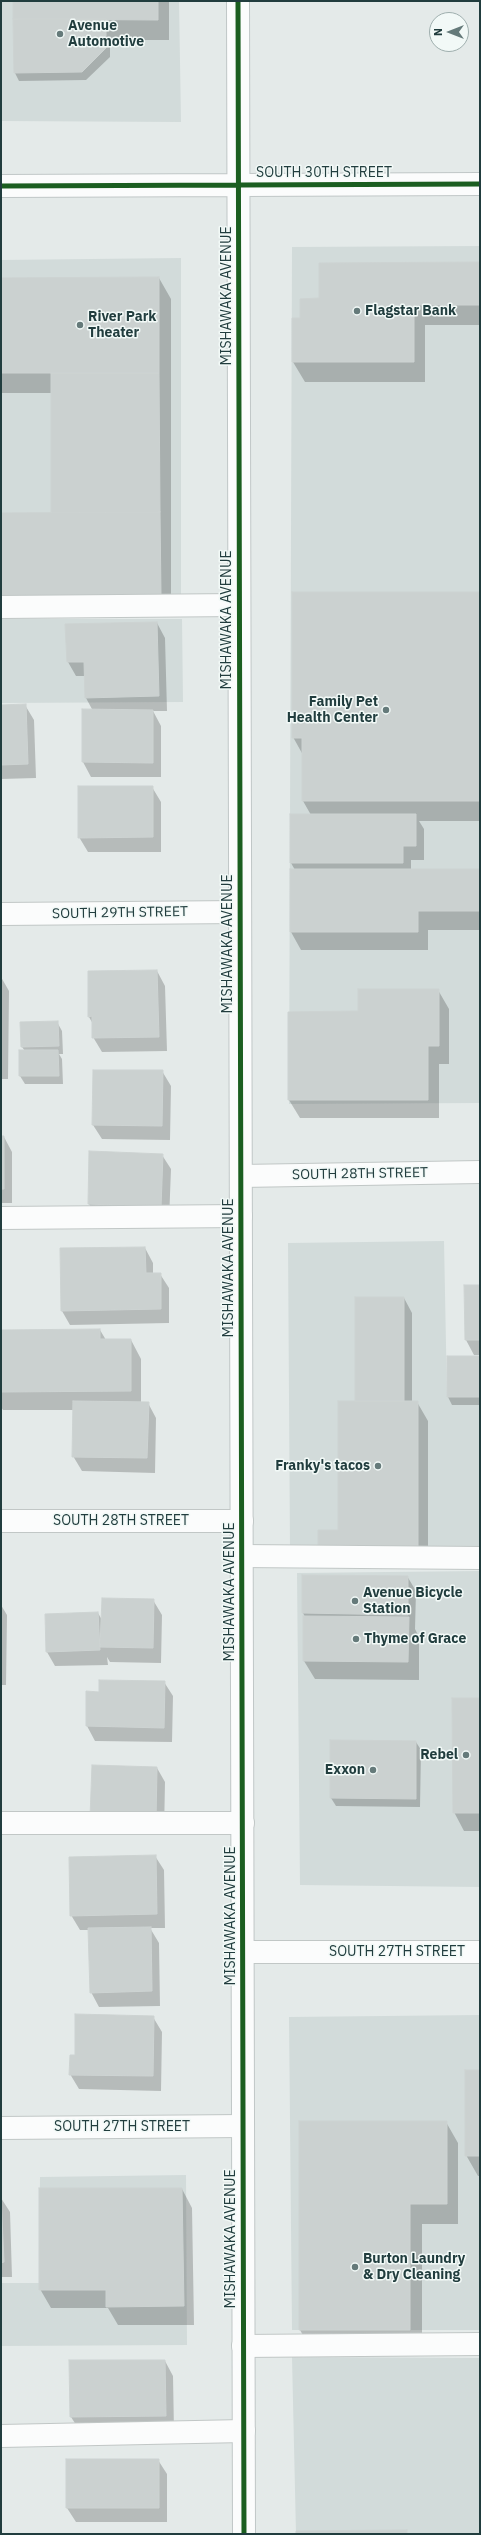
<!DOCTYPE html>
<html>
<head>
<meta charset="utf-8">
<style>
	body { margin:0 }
	#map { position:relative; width:481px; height:2535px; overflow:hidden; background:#e4eae9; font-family:"IBM Plex Sans",sans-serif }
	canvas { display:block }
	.frame { position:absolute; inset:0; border:2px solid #213d3e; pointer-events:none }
	.north { position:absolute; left:429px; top:12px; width:40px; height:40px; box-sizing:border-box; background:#f2f9f7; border:1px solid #9eaead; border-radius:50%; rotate:270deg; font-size:11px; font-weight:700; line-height:16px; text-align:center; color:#213d3e }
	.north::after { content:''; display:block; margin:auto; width:14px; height:18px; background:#657a7a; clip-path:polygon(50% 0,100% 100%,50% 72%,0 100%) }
</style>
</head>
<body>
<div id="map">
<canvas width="481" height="2535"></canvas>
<div class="frame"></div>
<div class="north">N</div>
</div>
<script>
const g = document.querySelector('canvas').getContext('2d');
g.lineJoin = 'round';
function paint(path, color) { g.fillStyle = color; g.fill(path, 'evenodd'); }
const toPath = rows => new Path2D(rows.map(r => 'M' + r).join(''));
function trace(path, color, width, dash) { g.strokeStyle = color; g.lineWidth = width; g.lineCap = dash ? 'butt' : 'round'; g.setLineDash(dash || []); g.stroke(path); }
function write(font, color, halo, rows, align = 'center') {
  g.font = font + ' "IBM Plex Sans",sans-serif'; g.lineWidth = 3; g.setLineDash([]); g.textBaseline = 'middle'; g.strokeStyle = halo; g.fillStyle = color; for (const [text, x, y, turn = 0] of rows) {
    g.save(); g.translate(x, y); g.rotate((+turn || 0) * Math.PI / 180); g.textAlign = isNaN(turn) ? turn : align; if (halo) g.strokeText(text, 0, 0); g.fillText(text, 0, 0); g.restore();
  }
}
paint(toPath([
	[1,1,179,1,181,122,1,121],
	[480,246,480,1103,289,1104,292,247],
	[181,258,181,599,1,599,1,260],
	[1,619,182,619,183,702,1,703],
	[444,1241,447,1397,480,1397,480,1550,290,1550,288,1243],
	[480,1571,480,1887,300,1885,297,1573],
	[480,2015,480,2330,292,2330,289,2017],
	[186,2175,187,2345,1,2346,1,2283,39,2283,40,2177],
	[292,2357,480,2358,480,2534,296,2534]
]), '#d2dbda');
paint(toPath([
	[14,1,169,1,169,40,110,40,110,57,86,80,19,81,15,73],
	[480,263,480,325,425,325,425,382,305,382,293,362,320,299],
	[159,278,171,299,171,613,1,514,52,514,52,393,1,393,1,279],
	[480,595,480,821,419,821,424,829,424,860,411,860,411,870,480,870,480,930,428,930,428,950,301,950,291,932,295,870,291,863,291,815,311,815,303,801,303,755,293,737],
	[157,623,165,638,167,711,153,711,161,726,161,777,91,777,83,762,93,711,86,698,85,676,76,676,68,662],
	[25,705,34,720,36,778,1,779,1,706],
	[152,787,161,802,161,852,88,852,79,837],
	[157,971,165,986,167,1051,102,1052,93,1037,93,1024,89,1017],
	[1,977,9,991,8,1079,1,1079],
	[438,990,449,1009,449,1064,439,1064,439,1118,300,1118,289,1100,359,1012],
	[57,1022,62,1031,63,1054,59,1054,62,1059,63,1084,25,1084,20,1076,25,1051,22,1047],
	[162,1071,171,1086,170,1140,102,1139,93,1125],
	[1,1137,4,1137,12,1152,12,1203,1,1203],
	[162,1155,171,1169,169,1221,97,1219,89,1204],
	[145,1248,153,1263,153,1274,160,1274,169,1288,169,1323,70,1325,62,1311],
	[465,1286,480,1286,480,1355,474,1355,466,1340],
	[404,1298,412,1313,412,1402,417,1402,428,1421,428,1566,339,1531,356,1402],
	[100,1330,106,1340,131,1340,141,1359,141,1403,148,1403,156,1418,155,1473,82,1471,73,1456,74,1410,3,1410,1,1407,1,1331],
	[448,1357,480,1359,480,1405,452,1405,448,1397],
	[407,1576,416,1591,415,1629,419,1637,419,1680,315,1679,304,1661,305,1617,303,1613],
	[153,1600,162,1615,161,1663,110,1662,107,1657,108,1665,55,1666,47,1652,98,1613,102,1620],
	[1,1605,7,1615,6,1685,1,1685],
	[164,1682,173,1696,172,1742,95,1741,87,1726,87,1692,100,1693],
	[480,1699,480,1831,464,1831,454,1812],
	[331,1741,416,1742,421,1750,420,1807,336,1806,331,1798],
	[157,1768,165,1782,164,1832,91,1816],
	[155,1856,164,1870,165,1928,150,1928,159,1943,160,2006,99,2007,91,1992,89,1930,80,1930,71,1915],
	[153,2017,162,2032,161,2091,79,2089,70,2074,76,2056],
	[480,2071,480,2176,478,2176,466,2155],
	[300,2122,446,2122,458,2143,458,2224,422,2224,422,2351,312,2351,300,2330],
	[182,2189,192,2208,194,2325,118,2325,108,2308,51,2308,40,2289],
	[1,2198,10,2212,12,2277,1,2277],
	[165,2361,173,2376,174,2431,80,2431,71,2417],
	[158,2460,167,2474,167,2522,76,2522,67,2508]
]), '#0003');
const building = toPath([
	[13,1,158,1,158,20,13,19,13,1],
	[13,19,106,19,106,48,82,72,14,73,13,19],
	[480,262,480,305,414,305,414,362,292,362,292,318,300,318,300,299,319,298,319,263,480,262],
	[159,277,159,373,1,373,1,278,159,277],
	[51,373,159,373,160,512,51,513,51,373],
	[160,512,161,595,1,596,1,513,160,512],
	[292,592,480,592,480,801,302,801,302,738,292,738,292,592],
	[157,622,159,696,85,698,84,662,67,662,65,624,157,622],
	[26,704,28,764,1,765,1,705,26,704],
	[82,709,153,710,153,763,82,762,82,709],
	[78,786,153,786,153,837,78,838,78,786],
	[290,814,416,814,416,846,403,846,403,863,290,863,290,814],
	[290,869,480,869,480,911,418,911,418,932,290,932,290,869],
	[157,970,159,1037,92,1038,92,1016,88,1017,88,971,157,970],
	[358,989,439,989,439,1046,428,1046,428,1100,288,1100,288,1012,358,1011,358,989],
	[58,1021,59,1046,21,1047,20,1022,58,1021],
	[19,1050,58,1050,59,1076,19,1076,19,1050],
	[93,1070,163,1070,162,1126,92,1125,93,1070],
	[1,1136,4,1136,4,1189,1,1189,1,1136],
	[89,1151,163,1154,161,1207,88,1204,89,1151],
	[145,1247,146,1273,161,1273,161,1309,61,1311,60,1248,145,1247],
	[464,1285,480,1285,480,1340,465,1340,464,1285],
	[355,1297,404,1297,404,1401,355,1401,355,1297],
	[100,1329,100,1339,131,1339,131,1391,1,1392,1,1330,100,1329],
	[447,1356,480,1356,480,1397,447,1397,447,1356],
	[73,1401,149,1402,147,1458,72,1457,73,1401],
	[338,1401,418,1401,418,1548,318,1548,318,1530,338,1530,338,1401],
	[302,1575,408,1576,408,1615,302,1613,302,1575],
	[102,1598,154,1599,153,1648,100,1647,102,1598],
	[98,1612,100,1650,46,1652,45,1614,98,1612],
	[303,1616,409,1617,408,1662,303,1661,303,1616],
	[99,1680,165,1681,164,1728,86,1726,86,1691,99,1692,99,1680],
	[452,1698,480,1698,480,1813,453,1813,452,1698],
	[330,1740,416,1741,416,1799,330,1798,330,1740],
	[92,1765,157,1767,156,1818,90,1817,92,1765],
	[156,1855,157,1914,70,1916,69,1857,156,1855],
	[151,1927,152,1991,90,1993,88,1928,151,1927],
	[75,2014,154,2016,153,2076,69,2075,70,2055,75,2055,75,2014],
	[465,2070,480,2070,480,2156,465,2156,465,2070],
	[299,2121,447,2121,447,2204,410,2204,410,2330,299,2330,299,2121],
	[39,2188,182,2188,184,2306,106,2307,106,2290,39,2290,39,2188],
	[1,2197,4,2262,1,2263,1,2197],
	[69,2360,165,2360,166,2416,70,2417,69,2360],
	[66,2459,159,2459,159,2508,66,2508,66,2459],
	[407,2530,407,2534,296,2534,296,2531,407,2530]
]);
paint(building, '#cbd1d0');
trace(building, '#cdd3d2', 1);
const lane = toPath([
	[1,607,239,605],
	[1,1218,241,1216],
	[242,1556,480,1558],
	[1,1823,243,1823],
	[243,2346,480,2344],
	[1,2436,244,2431]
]);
const street = toPath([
	[1,914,240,912],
	[241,1176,480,1172],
	[1,1521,242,1521],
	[243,1952,480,1952],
	[1,2128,243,2126]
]);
const secondary = toPath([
	[238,1,244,2534],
	[1,186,480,184]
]);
trace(lane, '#c1c7c6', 24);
trace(street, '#c1c7c6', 24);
trace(secondary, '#c0c7c7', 24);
trace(lane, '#fbfcfc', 22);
trace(street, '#fbfcfc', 22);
trace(secondary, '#fbfcfc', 22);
trace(toPath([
	[238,1,244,2534],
	[1,186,480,184]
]), '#1b5e20', 5);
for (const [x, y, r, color] of [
	[60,34,4,"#657a7a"],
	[357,311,4,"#657a7a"],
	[80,325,4,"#657a7a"],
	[386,710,4,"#657a7a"],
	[378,1466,4,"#657a7a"],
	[355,1601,4,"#657a7a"],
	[356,1639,4,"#657a7a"],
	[466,1755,4,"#657a7a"],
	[373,1770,4,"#657a7a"],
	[355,2267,4,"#657a7a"]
]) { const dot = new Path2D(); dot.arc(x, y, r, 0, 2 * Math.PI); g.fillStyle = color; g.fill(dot); trace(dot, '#f2f9f7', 1.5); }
write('bold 14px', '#213d3e', '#f2f9f7', [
	["Avenue",68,26],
	["Automotive",68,42],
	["Flagstar Bank",365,311],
	["River Park",88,317],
	["Theater",88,333],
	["Family Pet",378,702,"right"],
	["Health Center",378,718,"right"],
	["Franky's tacos",370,1466,"right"],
	["Avenue Bicycle",363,1593],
	["Station",363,1609],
	["Thyme of Grace",364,1639],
	["Rebel",458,1755,"right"],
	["Exxon",365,1770,"right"],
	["Burton Laundry",363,2259],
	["& Dry Cleaning",363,2275]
], 'left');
write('14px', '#213d3e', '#f2f9f7', [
	["SOUTH 30TH STREET",324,173],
	["MISHAWAKA AVENUE",227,296,-90],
	["MISHAWAKA AVENUE",227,620,-90],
	["SOUTH 29TH STREET",120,913,-1],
	["MISHAWAKA AVENUE",228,944,-90],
	["SOUTH 28TH STREET",360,1174,-1],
	["MISHAWAKA AVENUE",229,1268,-90],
	["SOUTH 28TH STREET",121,1521],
	["MISHAWAKA AVENUE",230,1592,-90],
	["MISHAWAKA AVENUE",231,1916,-90],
	["SOUTH 27TH STREET",397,1952],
	["SOUTH 27TH STREET",122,2127],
	["MISHAWAKA AVENUE",231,2239,-90]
]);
</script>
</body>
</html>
